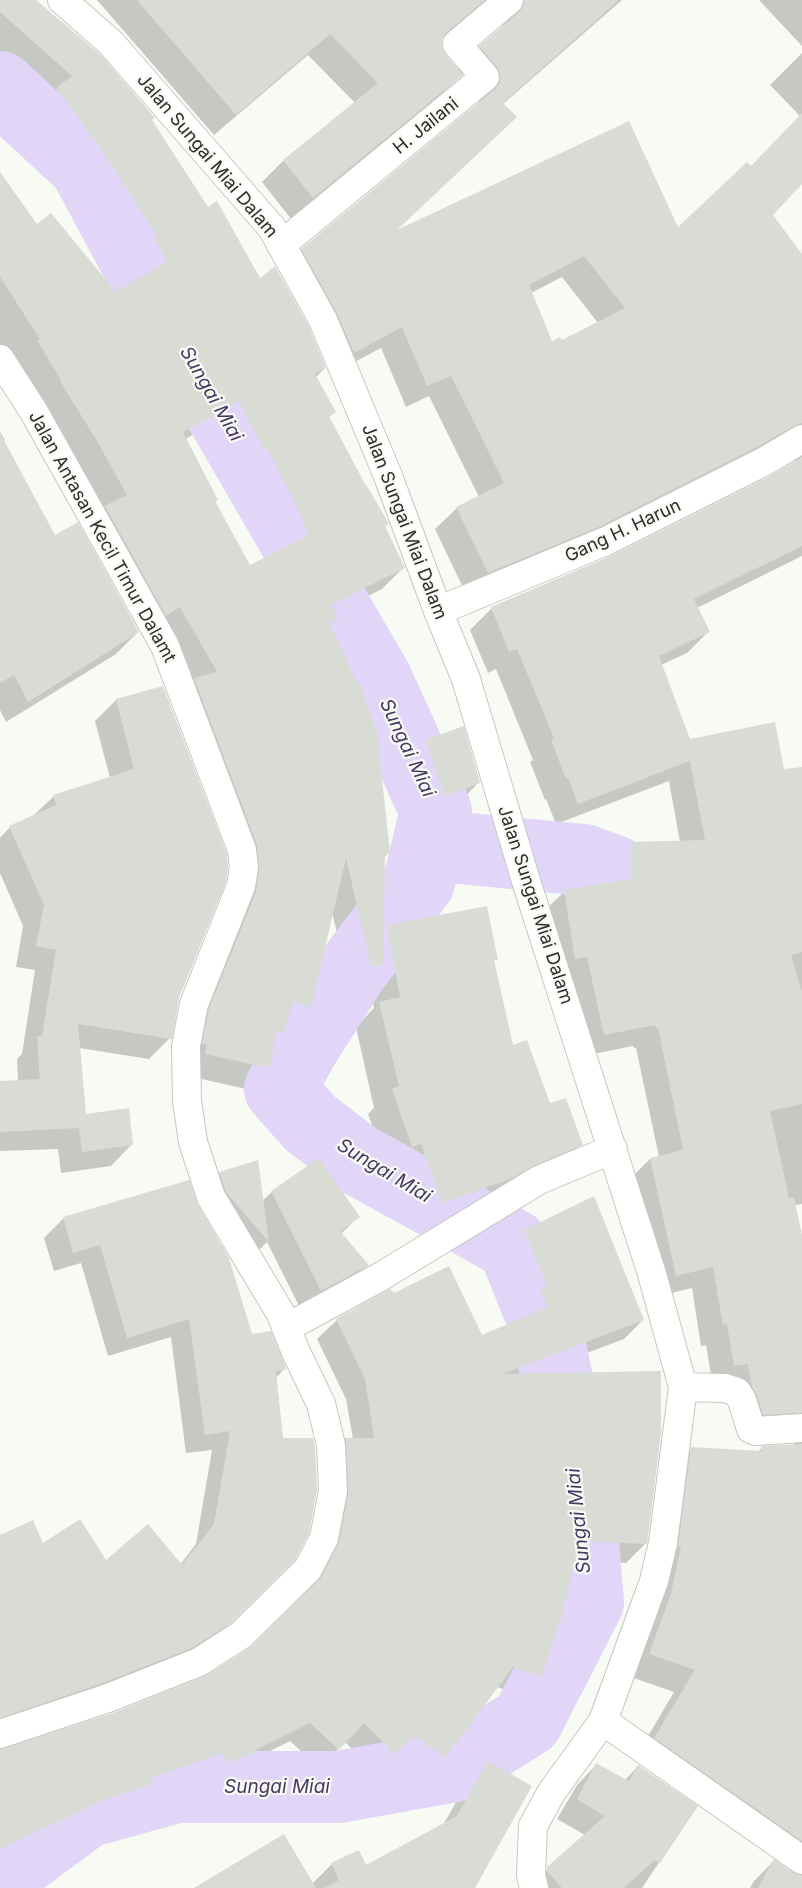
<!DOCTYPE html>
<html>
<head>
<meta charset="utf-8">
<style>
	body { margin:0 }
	canvas { display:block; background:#f7fbf4 }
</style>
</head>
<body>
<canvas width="802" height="1888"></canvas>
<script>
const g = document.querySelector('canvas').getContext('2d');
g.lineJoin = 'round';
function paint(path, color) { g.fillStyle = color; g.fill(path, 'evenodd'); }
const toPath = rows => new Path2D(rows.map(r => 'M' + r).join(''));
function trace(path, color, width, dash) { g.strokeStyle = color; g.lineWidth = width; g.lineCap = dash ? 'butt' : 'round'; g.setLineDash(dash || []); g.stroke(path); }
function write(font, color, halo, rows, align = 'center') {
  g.font = font + ' Inter,sans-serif'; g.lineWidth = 4.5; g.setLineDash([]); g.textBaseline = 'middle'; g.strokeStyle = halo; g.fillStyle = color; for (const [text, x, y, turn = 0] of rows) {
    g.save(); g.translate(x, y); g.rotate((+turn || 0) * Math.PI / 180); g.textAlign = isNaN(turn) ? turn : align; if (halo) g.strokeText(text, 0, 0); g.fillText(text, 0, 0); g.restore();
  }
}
paint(toPath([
	[0,0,35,0,151,120,207,208,325,368,316,377,334,412,328,418,365,488,387,524,384,527,404,567,382,589,334,613,336,617,329,625,388,853,384,857,382,932,388,927,496,959,493,962,513,1046,550,1105,581,1144,557,1168,488,1201,418,1226,397,1167,388,1170,368,1114,374,1108,356,1027,374,1008,369,978,360,986,350,987,332,912,310,1007,289,1029,284,1027,283,1032,273,1042,268,1067,246,1089,184,1075,238,892,190,684,0,372,0,199,37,226,116,294,143,277,133,260,136,257,80,170,35,111,50,96,0,53],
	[217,422,242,470,245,469,283,542,281,544,284,549,249,567,214,502,217,499,185,439],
	[97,0,622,0,503,104,395,232,678,229,751,168,800,116,770,85,802,53,802,182,771,215,802,256,802,556,697,608,708,632,687,653,661,665,690,740,783,770,802,768,802,1204,794,1205,802,1241,802,1888,750,1888,754,1881,774,1861,793,1874,789,1869,634,1760,674,1692,628,1676,670,1470,692,1449,757,1452,762,1448,795,1445,793,1441,779,1434,727,1385,713,1387,706,1345,701,1346,692,1288,655,1297,629,1180,650,1159,659,1157,636,1048,634,1048,633,1046,583,1056,543,912,565,891,610,884,610,865,631,843,680,842,669,781,556,824,546,799,545,800,530,762,533,760,496,669,488,673,470,630,492,608,614,556,773,476,796,461,794,452,466,594,435,529,457,508,479,497,429,396,406,407,381,348,332,374,315,334,280,271,302,249,479,104,479,96,476,89,463,73,440,96,291,219,262,182,283,161,355,103,308,55,214,135],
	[484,6,503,20,503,27,457,70,444,55,441,48,441,39,476,9],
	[562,277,598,323,561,341,552,343,531,293],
	[759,0,802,0,802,46],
	[0,432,5,440,3,442,54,537,138,632,116,654,6,722,0,710],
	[163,688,178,998,170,1038,149,1059,79,1048,85,1115,132,1144,111,1166,61,1173,58,1149,0,1151,0,1082,18,1081,17,1059,22,1054,35,970,16,967,23,926,0,873,0,838,10,827,32,817,54,796,110,778,95,721,116,700],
	[463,727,479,782,460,802,426,815,406,761,425,741],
	[220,1173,262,1201,272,1192,358,1217,341,1234,368,1265,349,1284,301,1310,267,1242,251,1258,202,1190],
	[188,1182,251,1335,284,1369,276,1378,294,1559,211,1642,171,1667,0,1729,0,1536,42,1545,105,1562,180,1565,196,1544,212,1450,186,1453,171,1337,108,1356,81,1263,54,1271,44,1238,63,1219],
	[525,1231,643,1320,624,1339,531,1374,645,1544,626,1563,573,1560,540,1676,521,1695,497,1687,444,1757,425,1776,395,1753,375,1772,345,1742,319,1768,290,1741,241,1766,236,1771,208,1781,204,1771,141,1794,133,1802,81,1820,0,1859,0,1750,113,1714,205,1678,253,1647,301,1600,319,1565,327,1458,346,1439,353,1439,346,1399,317,1339,337,1320,394,1295,481,1336,526,1318,522,1308,527,1302,506,1250],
	[488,1763,470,1888,311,1888,310,1886,332,1864,366,1867,443,1825,466,1785],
	[597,1764,625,1780,638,1766,696,1807,642,1888,528,1888,585,1835,557,1819,577,1785]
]), '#0003');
trace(toPath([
	[0,87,85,166,173,330,376,679,436,811,419,882,352,970,303,1047,280,1089,310,1123,357,1159,513,1245,547,1330,578,1484,588,1602,527,1721,455,1766,338,1787,176,1787,86,1812,0,1876],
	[428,845,584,860,616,872,636,888,718,881,795,864,802,850]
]), '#e1d6f8', 72);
paint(toPath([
	[0,0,36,0,101,55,155,118,152,120,208,207,217,201,260,278,275,266,309,327,326,368,315,374,336,412,329,416,366,486,367,486,389,524,385,526,405,568,331,605,338,618,329,623,358,685,360,684,377,732,390,853,385,854,383,965,371,966,346,858,311,1008,293,1002,284,1033,277,1031,269,1068,205,1054,207,1044,202,1044,209,1008,256,892,259,869,257,845,194,678,217,672,180,607,166,616,105,506,127,495,97,441,60,381,61,380,37,340,40,339,0,277,0,172,37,224,51,213,116,292,167,261,154,237,157,235,101,149,56,88,72,76,0,12],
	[239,401,264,450,267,448,304,520,302,521,309,535,250,565,215,501,218,500,183,432],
	[137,0,485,0,447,32,442,39,442,47,445,54,463,75,313,198,283,160,378,83,330,34,236,115],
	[524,0,619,0,503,103,517,117,397,230,629,121,678,227,747,162,751,166,802,113,802,184,773,215,802,254,802,423,794,426,757,447,599,527,488,573,456,507,504,483,451,376,427,386,402,327,354,353,337,313,301,249,495,89,500,82,500,74,497,67,479,46,519,12,523,6],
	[584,256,625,308,562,340,560,337,552,341,529,285],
	[0,433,55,535,78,522,139,632,28,702,14,675,0,683],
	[802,457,802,546,694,599,710,632,659,656,690,739,775,722,784,769,802,767,802,952,791,955,802,992,802,1104,770,1111,789,1198,794,1197,802,1235,802,1413,763,1415,757,1395,752,1387,748,1364,734,1366,727,1324,723,1325,713,1267,676,1276,650,1158,683,1150,658,1027,656,1028,655,1025,604,1035,587,957,575,959,564,890,631,879,631,842,705,840,690,761,578,804,568,778,566,779,551,740,554,738,517,649,509,652,491,607,613,555,772,475],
	[163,686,227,854,228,867,226,882,179,998,172,1039,78,1024,86,1114,129,1108,133,1145,82,1152,79,1128,0,1132,0,1081,40,1079,37,1036,42,1036,56,950,36,946,44,905,9,826,56,805,53,795,134,769,116,699],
	[464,726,480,783,445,796,425,740],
	[487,906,498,960,494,960,513,1045,527,1040,550,1103,566,1098,583,1145,533,1166,513,1178,442,1203,421,1144,412,1147,392,1089,399,1086,379,1002,400,997,387,925],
	[319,1158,360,1217,340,1231,369,1265,321,1291,271,1191],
	[258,1160,269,1242,226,1192,219,1172],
	[189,1180,198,1205,229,1258,252,1334,271,1331,285,1365,286,1370,276,1371,283,1438,313,1438,315,1447,317,1490,309,1533,295,1560,231,1623,192,1648,103,1683,0,1718,0,1535,33,1520,43,1543,80,1519,106,1560,148,1524,182,1565,214,1524,230,1431,205,1435,189,1319,127,1338,100,1245,73,1253,63,1217],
	[594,1196,644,1320,502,1374,661,1371,661,1433,647,1544,579,1541,561,1619,541,1677,513,1667,445,1758,415,1735,395,1754,364,1723,339,1750,310,1723,256,1750,257,1752,227,1763,223,1753,151,1778,153,1784,101,1801,0,1849,0,1749,113,1713,207,1675,252,1646,322,1576,339,1541,348,1494,345,1438,374,1438,365,1379,336,1319,390,1289,394,1293,449,1266,482,1335,548,1307,540,1288,547,1285,524,1230],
	[802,1444,802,1841,654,1738,695,1670,649,1654,671,1594,681,1546,678,1546,691,1447,762,1451,761,1446],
	[488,1761,532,1786,475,1888,324,1888,339,1880,331,1863,359,1850,366,1865,457,1816],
	[596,1763,629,1781,638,1765,698,1806,660,1863,655,1860,623,1888,562,1888,547,1871,547,1867,605,1816,577,1799],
	[284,1834,316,1888,194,1888],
	[774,1859,793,1873,802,1875,802,1888,758,1888]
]), '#d8dcd5');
const minor = toPath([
	[62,0,111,43,272,228,323,320,388,476,438,611,466,679,526,881,652,1274,683,1387,663,1543,654,1581,603,1721,551,1793,533,1826,531,1875,534,1888],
	[281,245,485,77,457,44,509,0],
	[0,359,34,412,165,646,242,850,244,867,241,886,194,1004,186,1046,187,1101,193,1142,211,1197,281,1314,295,1350,321,1404,331,1445,333,1491,324,1538,308,1569,241,1635,199,1662,108,1698,0,1734],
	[438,611,606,541,765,461,802,439],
	[286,1328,380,1277,539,1180,613,1149],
	[683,1387,725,1388,737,1392,742,1400,751,1429,756,1431,802,1428],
	[603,1721,802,1860]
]);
trace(minor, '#c3c8c1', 30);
trace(minor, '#fff', 28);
write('18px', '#2b2d2a', '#f7fbf4', [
	["H. Jailani",426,126,-39],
	["Jalan Sungai Miai Dalam",207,156,50],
	["Jalan Sungai Miai Dalam",404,522,69],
	["Gang H. Harun",623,531,-25],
	["Jalan Antasan Kecil Timur Dalamt",102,537,61],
	["Jalan Sungai Miai Dalam",535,905,72]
]);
write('italic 19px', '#483764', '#f7fbf4', [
	["Sungai Miai",211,394,60],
	["Sungai Miai",407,748,65],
	["Sungai Miai",384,1171,31],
	["Sungai Miai",579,1521,-96],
	["Sungai Miai",277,1787]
]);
</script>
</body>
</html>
